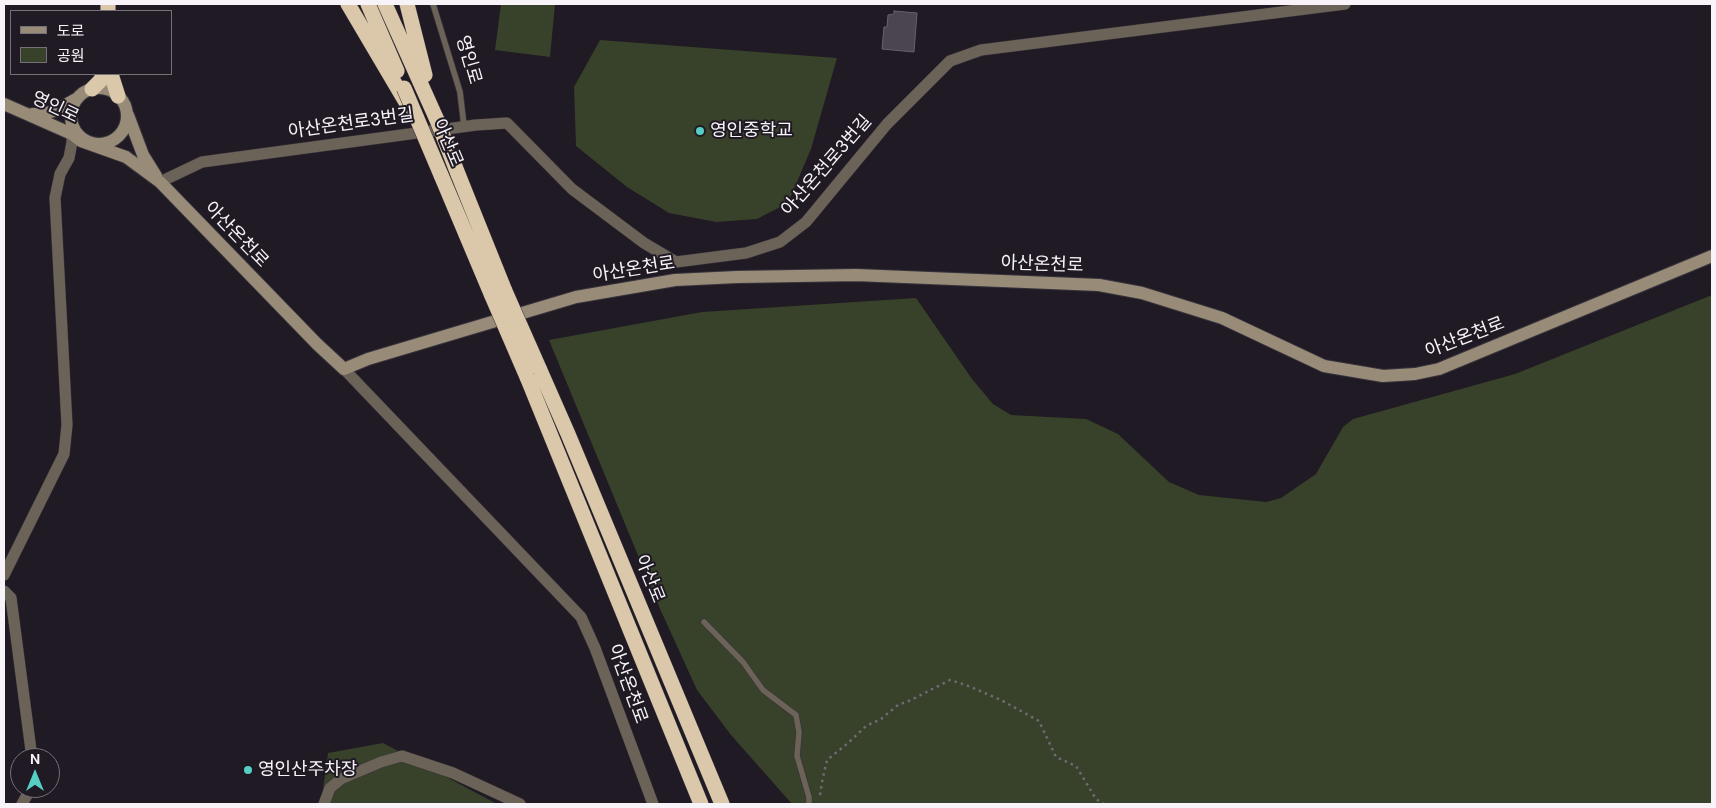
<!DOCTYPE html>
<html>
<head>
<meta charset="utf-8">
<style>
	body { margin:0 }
	#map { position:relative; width:1716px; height:808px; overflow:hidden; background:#1f1a23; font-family:"DM Sans","Noto Sans KR",sans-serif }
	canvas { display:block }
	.frame { position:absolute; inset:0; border:5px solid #f7f3f9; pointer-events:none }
	.legend { position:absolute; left:10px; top:10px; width:162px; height:65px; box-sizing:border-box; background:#1f1a23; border:1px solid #757179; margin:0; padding:6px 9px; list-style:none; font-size:15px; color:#f7f3f9 }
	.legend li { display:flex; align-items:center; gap:10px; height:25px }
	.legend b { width:25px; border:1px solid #757179 }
	.north { position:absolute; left:10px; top:748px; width:50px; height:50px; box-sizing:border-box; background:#1f1a23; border:1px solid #757179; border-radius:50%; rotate:0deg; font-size:14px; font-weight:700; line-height:20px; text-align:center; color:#f7f3f9 }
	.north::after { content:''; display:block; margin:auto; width:18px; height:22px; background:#56cec4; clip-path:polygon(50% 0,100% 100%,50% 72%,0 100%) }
</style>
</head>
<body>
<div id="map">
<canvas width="1716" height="808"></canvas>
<div class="frame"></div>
<ul class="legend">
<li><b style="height:6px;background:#988c79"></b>도로</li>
<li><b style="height:14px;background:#38412a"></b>공원</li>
</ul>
<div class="north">N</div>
</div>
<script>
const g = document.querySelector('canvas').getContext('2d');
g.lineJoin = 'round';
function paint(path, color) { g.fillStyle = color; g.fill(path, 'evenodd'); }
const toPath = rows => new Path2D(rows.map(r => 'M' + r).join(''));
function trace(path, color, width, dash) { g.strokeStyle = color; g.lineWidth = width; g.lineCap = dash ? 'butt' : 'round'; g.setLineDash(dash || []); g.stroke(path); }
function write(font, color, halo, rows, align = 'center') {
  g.font = font + ' "DM Sans","Noto Sans KR",sans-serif'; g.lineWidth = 4; g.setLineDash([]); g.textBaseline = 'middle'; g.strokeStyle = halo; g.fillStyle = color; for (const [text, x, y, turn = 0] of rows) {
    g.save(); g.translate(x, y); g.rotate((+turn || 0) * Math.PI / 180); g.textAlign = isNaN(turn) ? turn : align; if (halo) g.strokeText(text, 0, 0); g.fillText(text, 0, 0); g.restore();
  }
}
paint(toPath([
	[501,4,555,4,550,57,495,50],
	[600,40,837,58,811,149,788,203,757,219,716,222,669,213,627,187,576,146,574,87],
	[1712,295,1712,804,792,804,731,735,697,690,661,611,549,340,702,312,916,298,972,379,993,404,1011,415,1086,419,1118,434,1169,482,1199,495,1266,502,1281,498,1316,474,1343,427,1353,419,1515,374],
	[383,743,497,804,321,804,328,753]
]), '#38412a');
const building = toPath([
	[894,11,917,13,914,52,882,49,884,27,887,27,888,15,894,14,894,11]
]);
paint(building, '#4b454f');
trace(building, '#68616c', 1);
const lane = toPath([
	[433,4,460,92,464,126],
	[704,622,743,662,763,690,796,715,799,732,797,756,809,797,809,804]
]);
const street = toPath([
	[160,182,202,162,476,125,507,123,572,189,644,243,676,262,746,253,780,242,806,222,887,124,950,61,981,50,1345,4],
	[344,369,581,617,595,648,653,804],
	[4,575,64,454,67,425,55,198,60,174,69,158,72,142,72,124],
	[4,591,11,598,32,758],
	[22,804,31,788],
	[324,804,330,788,341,779,381,762,402,756,453,773,520,804]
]);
const secondary = toPath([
	'71 116a28 28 0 1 1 56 0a28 28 0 1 1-56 0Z',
	[4,104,72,134,81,141,126,157,160,182,317,344,344,369,368,359,576,297,675,280,737,277,856,275,1099,285,1142,293,1222,318,1324,366,1383,376,1415,374,1439,369,1712,256],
	[32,114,41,114,55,111,76,99],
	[128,115,143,155,156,176]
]);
const highway = toPath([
	[108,4,108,11],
	[348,4,407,104],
	[368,4,397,71],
	[385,4,437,120],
	[407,4,425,75],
	[111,74,118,96],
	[92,89,100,81,104,74],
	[458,174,505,291],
	[441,175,492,296],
	[539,368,568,434,722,804],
	[527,377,701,804]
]);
trace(lane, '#39343d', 7);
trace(street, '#39343d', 12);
trace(secondary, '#39343d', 14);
trace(highway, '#39343d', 16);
trace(toPath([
	[820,795,822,782,827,760,847,744,866,726,881,719,898,705,911,700,950,680,966,685,1001,700,1039,721,1056,757,1076,766,1096,799,1104,804]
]), '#6f6b72', 2.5, [2.5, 4]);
trace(lane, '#6b6357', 5.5);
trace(street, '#6b6357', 11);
trace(secondary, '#988c79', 12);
trace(highway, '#dbc8aa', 15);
const highwayBridge = toPath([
	[404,88,441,175],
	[437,120,458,174],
	[505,291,539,368],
	[492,296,527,377]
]);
trace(highwayBridge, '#39343d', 16, []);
trace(highwayBridge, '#dbc8aa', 15);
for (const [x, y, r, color] of [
	[700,131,5,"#56cec4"],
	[248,770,5,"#56cec4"]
]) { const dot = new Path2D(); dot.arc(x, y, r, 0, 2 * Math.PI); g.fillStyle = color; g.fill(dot); trace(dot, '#1f1a23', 2); }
write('18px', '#f7f3f9', '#1f1a23', [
	["영인로",468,60,74],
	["영인로",55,108,25],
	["아산온천로3번길",351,124,-8],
	["아산로",447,143,67],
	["아산온천로3번길",827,166,-49],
	["아산온천로",236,235,46],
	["아산온천로",1042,265,2],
	["아산온천로",634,270,-9],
	["아산온천로",1465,338,-21],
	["아산로",649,579,68],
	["아산온천로",627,684,70]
]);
write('18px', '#f7f3f9', '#1f1a23', [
	["영인중학교",710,131],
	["영인산주차장",258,770]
], 'left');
</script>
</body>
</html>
